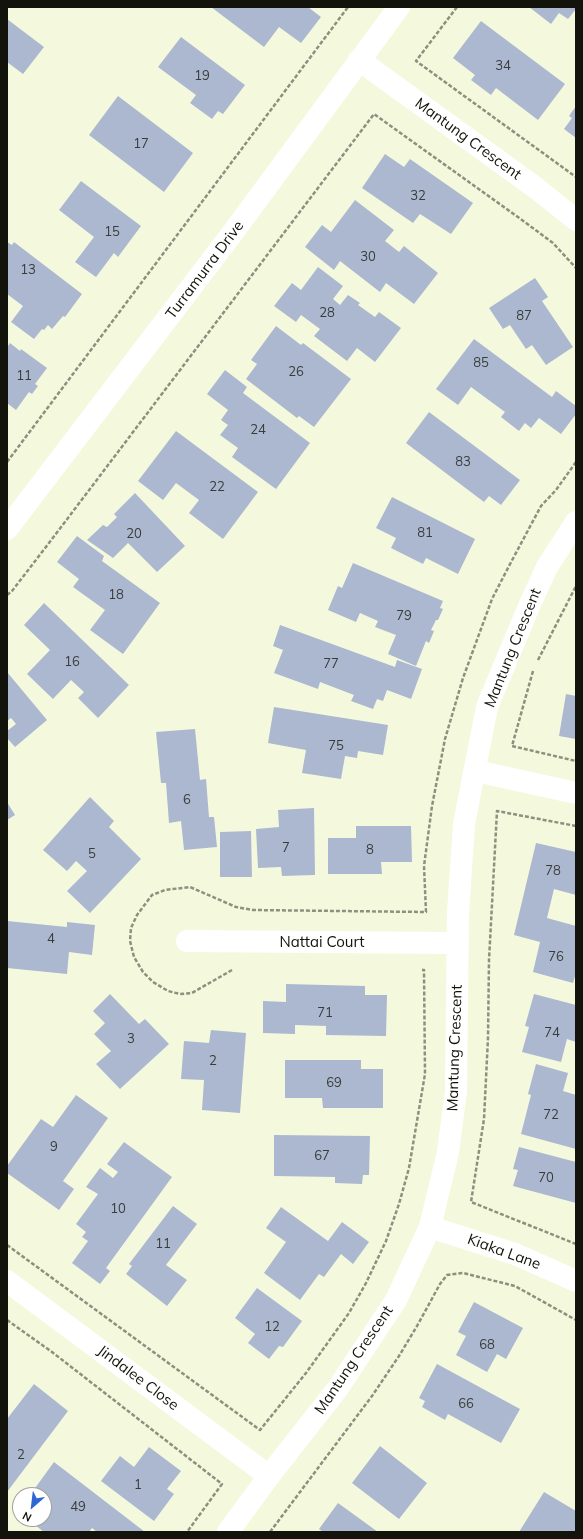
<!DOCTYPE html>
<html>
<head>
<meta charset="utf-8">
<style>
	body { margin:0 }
	#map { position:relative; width:583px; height:1539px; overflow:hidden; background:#f4f9de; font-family:Mulish,sans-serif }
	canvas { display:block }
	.frame { position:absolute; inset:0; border:8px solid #12130a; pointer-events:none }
	.north { position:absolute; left:12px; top:1487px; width:40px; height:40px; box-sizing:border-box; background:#fff; border:1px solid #a0a19d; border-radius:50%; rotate:208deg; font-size:11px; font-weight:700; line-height:16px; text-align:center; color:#12130a }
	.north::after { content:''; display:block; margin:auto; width:14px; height:18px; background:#2e66d4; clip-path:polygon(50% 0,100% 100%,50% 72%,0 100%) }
</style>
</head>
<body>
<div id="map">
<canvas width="583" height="1539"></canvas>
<div class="frame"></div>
<div class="north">N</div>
</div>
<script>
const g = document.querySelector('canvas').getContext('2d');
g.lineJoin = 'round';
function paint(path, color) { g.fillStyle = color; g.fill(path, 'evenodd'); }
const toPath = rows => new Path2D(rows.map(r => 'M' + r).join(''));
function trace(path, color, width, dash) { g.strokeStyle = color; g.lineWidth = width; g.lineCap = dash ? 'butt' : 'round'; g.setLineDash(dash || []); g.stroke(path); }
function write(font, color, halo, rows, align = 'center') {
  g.font = font + ' Mulish,sans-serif'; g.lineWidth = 3; g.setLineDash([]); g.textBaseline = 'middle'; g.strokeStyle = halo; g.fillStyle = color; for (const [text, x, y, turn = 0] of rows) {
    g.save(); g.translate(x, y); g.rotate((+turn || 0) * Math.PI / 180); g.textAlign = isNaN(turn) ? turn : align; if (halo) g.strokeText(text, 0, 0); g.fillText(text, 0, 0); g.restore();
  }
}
paint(toPath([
	[211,7,308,7,321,17,301,43,279,27,264,47],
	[529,7,576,7,576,9,568,19,559,13,551,24],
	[7,19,44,47,23,74,7,62],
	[481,21,565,84,538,120,496,88,491,95,471,80,475,75,453,58],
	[181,37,245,85,223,114,218,111,212,119,190,103,196,95,158,67],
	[118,96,193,153,164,192,89,135],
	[576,106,576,138,564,129,572,118,569,116],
	[385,154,404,167,410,159,473,203,451,234,420,214,413,223,362,188],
	[81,181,141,226,118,257,114,253,96,277,75,262,94,237,59,210],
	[355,200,394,230,385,241,399,252,404,246,438,273,414,304,386,283,380,292,340,261,334,270,305,247,322,225,331,232],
	[7,242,12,245,14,242,82,294,65,317,63,316,52,329,48,325,44,330,42,329,34,339,11,322,23,306,7,294],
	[318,267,343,286,333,299,340,305,348,295,360,303,358,305,375,317,379,312,401,328,375,362,357,348,347,361,314,336,320,329,301,315,296,322,274,306,292,283,301,290],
	[535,278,548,297,542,301,573,347,546,365,532,345,526,349,510,325,503,329,489,308],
	[276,326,301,345,303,343,351,379,314,427,299,416,297,418,246,379,257,364,251,360],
	[474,339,552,397,556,391,576,406,576,414,561,434,539,418,531,428,525,423,519,431,501,417,505,412,471,387,458,405,436,389],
	[10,343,20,351,21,349,47,368,35,384,38,386,32,394,29,392,16,410,7,403,7,345,8,346],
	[225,370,247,387,243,393,310,443,276,489,232,457,238,448,220,435,228,425,221,420,228,410,207,394],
	[429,412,520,480,501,505,489,496,484,502,406,443],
	[176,431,258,492,223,539,189,513,199,500,176,483,163,500,138,481],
	[135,493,185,546,157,572,128,543,113,558,87,540,103,525,107,527,117,517,114,514],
	[392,497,475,539,458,574,426,558,423,564,391,548,396,538,376,528],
	[77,536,104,556,102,561,160,603,123,654,90,630,105,610,73,587,79,579,57,562],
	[353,563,443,601,440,608,443,609,438,620,436,620,431,630,434,631,429,643,426,641,416,666,388,654,396,635,375,627,378,621,360,613,356,622,328,610,338,586,342,588],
	[44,603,129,685,98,718,78,698,84,692,71,680,53,699,27,674,50,650,24,625],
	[280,625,395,667,397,660,422,669,411,699,387,690,383,701,377,699,373,709,351,701,354,695,320,682,318,689,274,673,283,650,273,646],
	[7,672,47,720,15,747,7,738,7,731,16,724,11,718,7,721],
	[566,694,576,696,576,739,559,736],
	[274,707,388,725,383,755,358,751,357,758,345,756,341,779,302,773,306,750,268,743],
	[195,729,200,780,206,779,209,817,214,817,217,847,184,850,181,821,169,823,166,783,161,783,156,732],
	[90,797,114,821,109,827,141,859,90,913,67,891,87,871,76,861,67,871,43,850],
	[7,802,15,815,7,820],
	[314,808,315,875,282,876,281,867,258,868,256,829,279,827,278,810],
	[356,826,411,826,412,862,381,862,382,874,328,874,328,838,356,838],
	[251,831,252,877,220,877,220,832],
	[536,843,576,852,576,895,554,889,547,918,576,926,576,973,573,983,533,972,540,942,514,935],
	[7,921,67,927,67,922,95,925,92,955,69,952,67,974,7,968],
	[286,984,365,986,365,995,387,995,386,1036,326,1035,326,1026,295,1025,295,1034,263,1033,263,1001,286,1002],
	[110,994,139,1024,145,1019,169,1044,120,1089,96,1064,111,1051,94,1034,105,1023,93,1011],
	[534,994,576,1005,576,1042,567,1039,561,1062,522,1052,529,1027,525,1026],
	[211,1030,246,1033,240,1113,202,1110,204,1080,181,1079,184,1041,209,1043],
	[285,1060,361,1060,361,1069,383,1069,383,1108,323,1108,322,1098,285,1098],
	[536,1064,568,1073,563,1091,576,1095,576,1149,521,1134,531,1095,528,1094],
	[76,1095,108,1118,63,1181,74,1189,59,1210,7,1173,7,1166,41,1119,53,1127],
	[274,1135,370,1136,369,1175,363,1175,362,1184,335,1183,335,1177,274,1176],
	[124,1142,172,1177,106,1268,110,1271,100,1284,72,1263,88,1241,82,1237,86,1232,76,1224,98,1194,86,1187,100,1168,113,1178,118,1172,107,1164],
	[519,1147,576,1162,576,1203,513,1186,518,1170,513,1169],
	[173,1206,197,1224,166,1265,187,1280,167,1306,126,1274,132,1266,129,1264],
	[281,1207,328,1241,342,1222,369,1242,353,1264,341,1254,324,1277,319,1274,300,1300,264,1273,286,1242,266,1228],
	[257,1288,302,1321,283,1347,279,1346,269,1359,248,1343,255,1334,235,1318],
	[474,1302,523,1328,506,1359,497,1354,487,1372,456,1355,466,1336,458,1332],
	[437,1364,520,1409,501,1443,448,1414,445,1420,422,1407,425,1401,419,1398],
	[34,1384,68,1411,7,1492,7,1419],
	[380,1446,427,1483,399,1519,352,1483],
	[149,1447,181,1471,167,1489,174,1494,154,1521,101,1481,120,1456,134,1467],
	[54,1462,145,1532,97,1532,92,1528,89,1532,44,1532,31,1522,34,1519,44,1519,44,1495,30,1495],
	[544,1492,576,1511,576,1532,519,1532],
	[338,1503,378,1532,323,1532,319,1529]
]), '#abb8cf');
trace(toPath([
	[457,7,416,61,576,177],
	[7,462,348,7],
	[7,595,12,591,49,543,374,114,522,220,553,243,576,268],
	[538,660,576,586],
	[533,671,512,746,576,761],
	[576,826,497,811,489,960,488,1038,484,1119,471,1202,576,1244],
	[232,970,192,993,180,994,168,991,153,982,143,972,134,957,130,941,131,928,137,915,152,895,165,890,190,887,236,907,253,910,426,912,424,866,432,806,445,739,463,678,492,599,509,566,541,506,556,490,576,462],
	[7,1245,260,1430,306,1373,349,1313,366,1283,386,1241,399,1204,409,1168,425,1074,424,970,422,970],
	[7,1320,52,1352,222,1484,187,1532],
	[270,1532,372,1396,399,1356,417,1326,440,1284,447,1275,463,1273,515,1286,576,1320]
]), '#8d907e', 2.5, [4, 2]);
trace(toPath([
	[359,60,536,188,576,220],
	[7,529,234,231,399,7],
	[476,771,576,793],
	[187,941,457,943],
	[430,1227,515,1254,576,1281],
	[7,1281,269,1476],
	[228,1532,269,1476,338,1388,396,1300,430,1227,448,1152,456,1091,458,913,464,824,487,707,530,604,547,567,576,522]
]), '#fff', 22);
write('13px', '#383c3b', null, [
	["34",503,66],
	["19",202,76],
	["17",141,144],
	["32",418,196],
	["15",112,232],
	["30",368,257],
	["13",28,270],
	["28",327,313],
	["87",524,316],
	["85",481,363],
	["26",296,372],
	["11",24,376],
	["24",258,430],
	["83",463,462],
	["22",217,487],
	["81",425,533],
	["20",134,534],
	["18",116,595],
	["79",404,616],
	["16",72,662],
	["77",331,664],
	["75",336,746],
	["6",187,800],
	["7",286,848],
	["8",370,850],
	["5",92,854],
	["78",553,871],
	["4",51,939],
	["76",556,957],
	["71",325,1013],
	["74",552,1033],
	["3",131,1039],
	["2",213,1061],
	["69",334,1083],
	["72",551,1115],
	["9",54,1147],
	["67",322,1156],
	["70",546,1178],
	["10",118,1209],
	["11",163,1244],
	["12",272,1327],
	["68",487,1345],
	["66",466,1404],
	["2",21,1455],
	["1",138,1485],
	["49",78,1507]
]);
write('15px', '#12130a', '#fff', [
	["Mantung Crescent",468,139,36],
	["Turramurra Drive",205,270,-53],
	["Mantung Crescent",513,648,-68],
	["Nattai Court",322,942],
	["Mantung Crescent",455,1048,-88],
	["Kiaka Lane",504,1252,20],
	["Mantung Crescent",354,1360,-56],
	["Jindalee Close",138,1378,37]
]);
</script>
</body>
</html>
